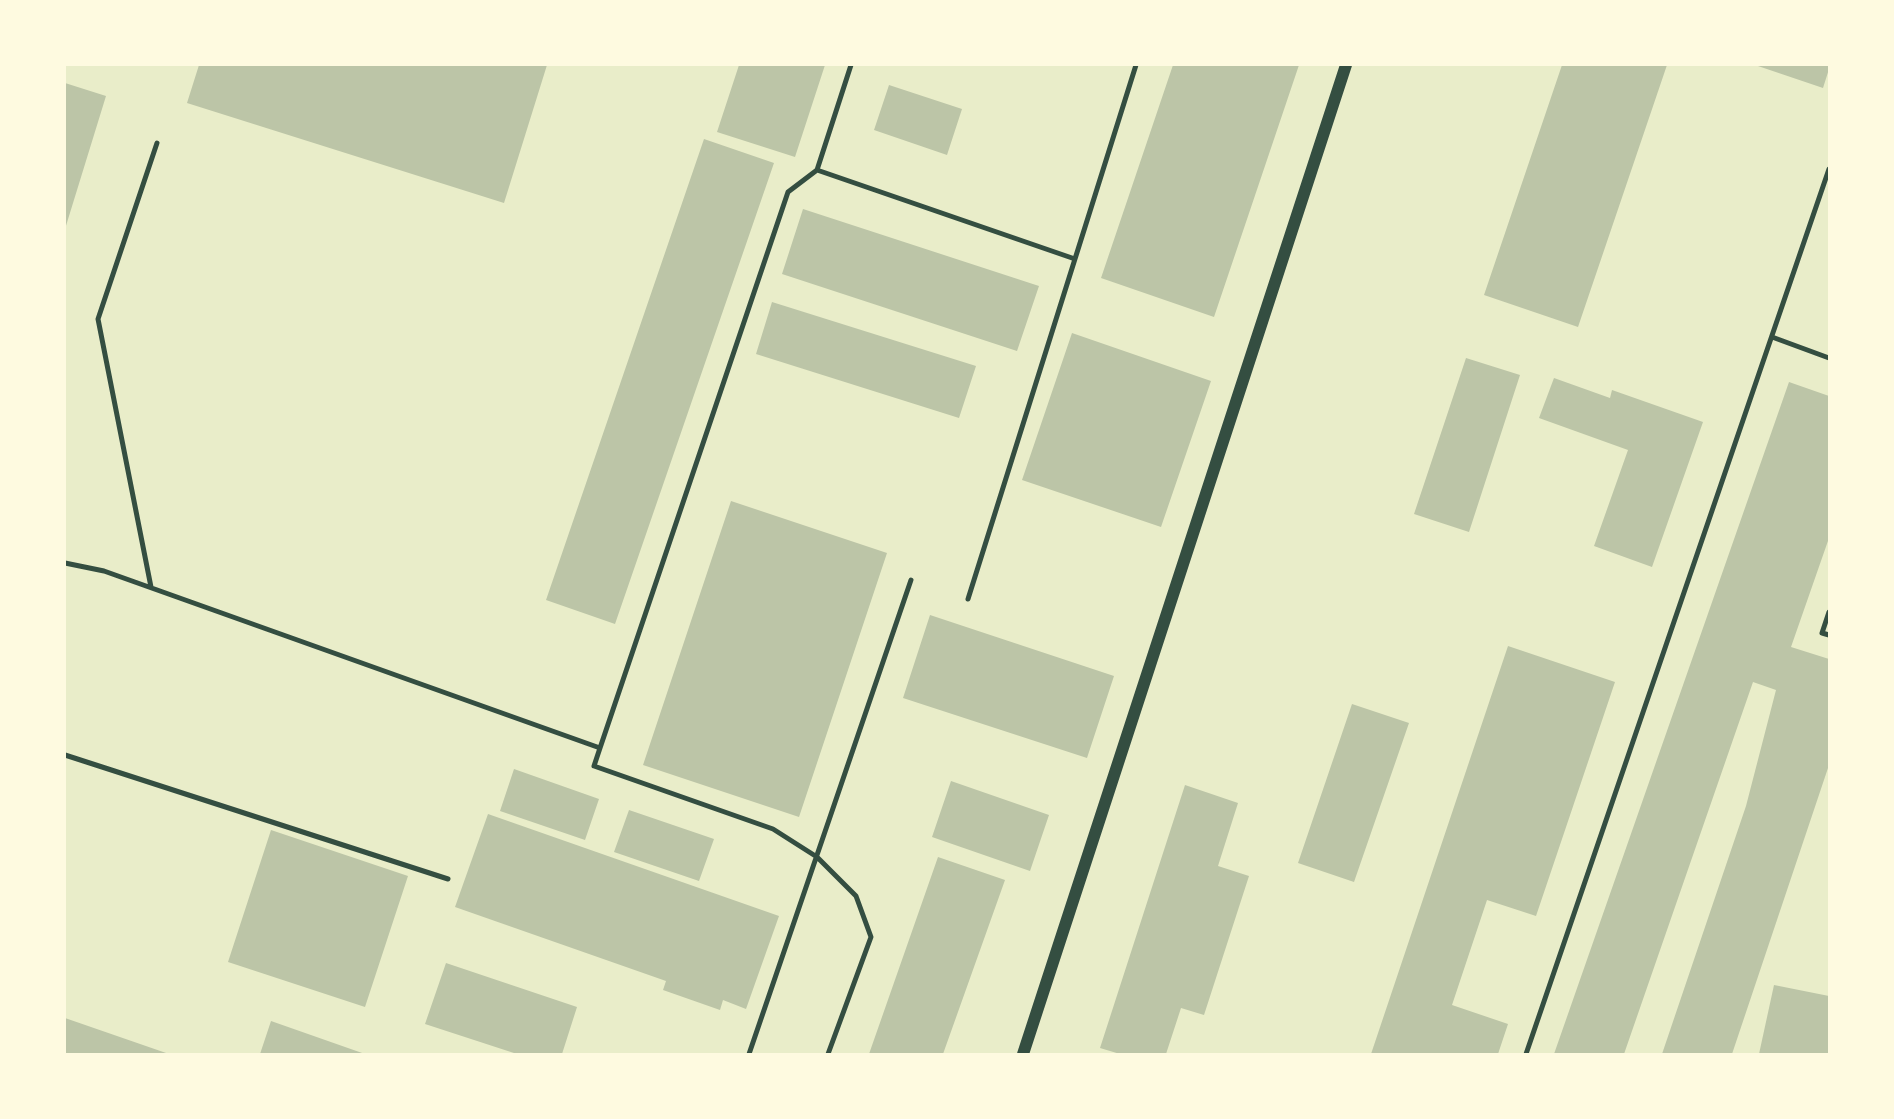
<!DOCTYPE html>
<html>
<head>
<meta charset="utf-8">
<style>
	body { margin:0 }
	#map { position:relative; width:1894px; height:1119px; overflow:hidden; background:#e9edc9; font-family:"PT Sans Narrow",sans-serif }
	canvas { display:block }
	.frame { position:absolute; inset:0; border:66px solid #fefae0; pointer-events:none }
</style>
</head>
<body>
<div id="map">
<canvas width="1894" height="1119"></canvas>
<div class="frame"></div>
</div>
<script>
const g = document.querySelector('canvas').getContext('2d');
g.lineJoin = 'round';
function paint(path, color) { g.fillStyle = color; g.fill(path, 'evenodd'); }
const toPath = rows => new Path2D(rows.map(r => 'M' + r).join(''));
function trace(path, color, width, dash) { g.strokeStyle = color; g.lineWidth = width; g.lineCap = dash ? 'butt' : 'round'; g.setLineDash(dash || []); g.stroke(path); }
paint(toPath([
	[199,65,547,65,504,203,187,103],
	[739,65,825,65,795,157,717,132],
	[1173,65,1299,65,1214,317,1101,278],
	[1562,65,1667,65,1578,327,1484,295],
	[1755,65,1829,65,1829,69,1823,88],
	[65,83,106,96,65,229],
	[889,85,962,109,947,155,874,130],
	[704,139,774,163,615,624,546,600],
	[803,209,1039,286,1017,351,782,274],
	[772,302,976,366,959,418,756,354],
	[1072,333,1211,381,1161,527,1022,480],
	[1466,358,1520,375,1469,532,1414,514],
	[1554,378,1610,398,1612,390,1703,422,1652,567,1594,546,1628,450,1539,418],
	[1789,382,1829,396,1829,538,1791,647,1829,659,1829,765,1732,1054,1662,1054,1746,806,1776,690,1753,682,1624,1054,1554,1054],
	[731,501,887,553,799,817,643,765],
	[930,615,1114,676,1087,758,903,698],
	[1508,646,1615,682,1536,916,1487,900,1452,1005,1508,1024,1498,1054,1371,1054],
	[1352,704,1409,723,1354,882,1298,863],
	[514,769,599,799,585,840,500,811],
	[951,781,1049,815,1030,871,932,837],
	[1185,785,1238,803,1218,866,1249,876,1204,1015,1181,1008,1166,1054,1120,1054,1100,1048],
	[629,810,714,839,699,881,614,852],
	[488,814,779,916,746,1009,723,1000,720,1010,663,990,666,981,455,907],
	[271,830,408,876,365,1007,228,962],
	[938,857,1005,880,943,1054,869,1054],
	[446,963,577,1007,562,1054,517,1054,425,1024],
	[1774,985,1829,996,1829,1054,1759,1054],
	[65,1018,169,1054,65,1054],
	[271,1021,365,1054,260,1054]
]), '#bcc5a7');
trace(toPath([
	[817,170,1075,259],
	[1772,337,1829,358],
	[65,563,104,571,600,748,788,192,817,170,851,65],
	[151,587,98,319,157,143],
	[968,599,1136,65],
	[1829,612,1822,633,1829,635],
	[600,748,594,766,773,829,817,857,856,896,871,937,828,1054],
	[65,755,448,879],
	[749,1054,911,580],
	[1526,1054,1829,169]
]), '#344e41', 5);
trace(toPath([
	[1023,1054,1346,65]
]), '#344e41', 12);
</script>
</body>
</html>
